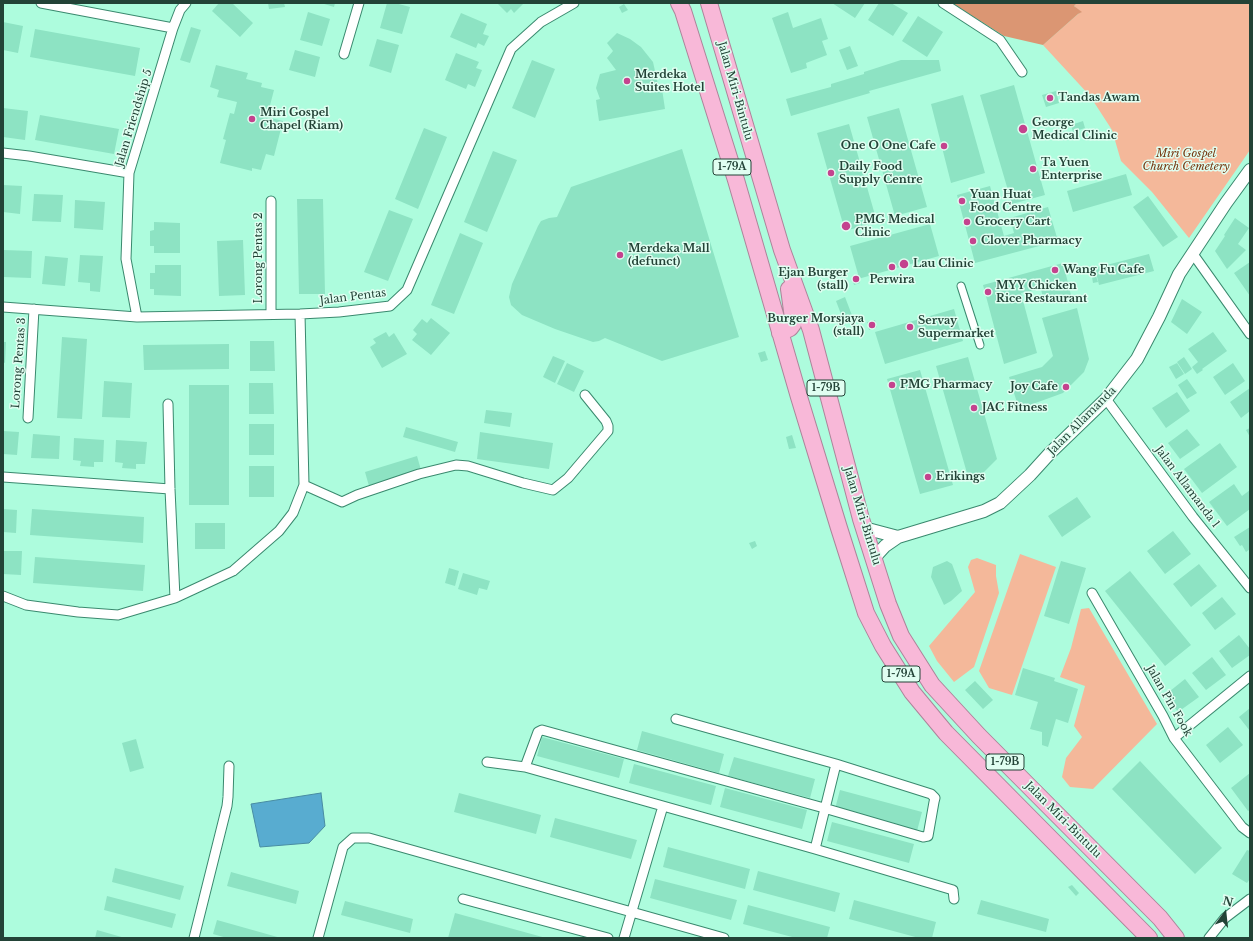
<!DOCTYPE html>
<html>
<head>
<meta charset="utf-8">
<style>
	body { margin:0 }
	#map { position:relative; width:1253px; height:941px; overflow:hidden; background:#adfcdd; font-family:"Libre Baskerville",serif }
	canvas { display:block }
	.frame { position:absolute; inset:0; border:4px solid #234337; pointer-events:none }
	.north { position:absolute; left:1205px; top:893px; width:40px; height:40px; -webkit-text-stroke:3px #e0fef1; paint-order:stroke; rotate:15deg; font-size:11px; font-weight:700; line-height:16px; text-align:center; color:#234337 }
	.north::after { content:''; display:block; margin:auto; width:14px; height:18px; background:#234337; clip-path:polygon(50% 0,100% 100%,50% 72%,0 100%) }
</style>
</head>
<body>
<div id="map">
<canvas width="1253" height="941"></canvas>
<div class="frame"></div>
<div class="north">N</div>
</div>
<script>
const g = document.querySelector('canvas').getContext('2d');
g.lineJoin = 'round';
function paint(path, color) { g.fillStyle = color; g.fill(path, 'evenodd'); }
const toPath = rows => new Path2D(rows.map(r => 'M' + r).join(''));
function trace(path, color, width, dash) { g.strokeStyle = color; g.lineWidth = width; g.lineCap = dash ? 'butt' : 'round'; g.setLineDash(dash || []); g.stroke(path); }
function write(font, color, halo, rows, align = 'center') {
  g.font = font + ' "Libre Baskerville",serif'; g.lineWidth = 3; g.setLineDash([]); g.textBaseline = 'middle'; g.strokeStyle = halo; g.fillStyle = color; for (const [text, x, y, turn = 0] of rows) {
    g.save(); g.translate(x, y); g.rotate((+turn || 0) * Math.PI / 180); g.textAlign = isNaN(turn) ? turn : align; if (halo) g.strokeText(text, 0, 0); g.fillText(text, 0, 0); g.restore();
  }
}
paint(toPath([
	[1077,3,1250,3,1250,150,1189,238,1152,192,1121,161,1112,130,1090,96,1043,45,1078,14,1081,12,1074,6],
	[1020,554,1056,567,1012,695,989,688,979,671],
	[977,558,996,565,996,576,999,593,974,667,954,682,937,661,929,646,975,592,968,567,971,560],
	[1089,608,1157,724,1093,789,1070,787,1062,777,1066,758,1082,737,1074,726,1085,686,1060,677,1071,648,1081,609]
]), '#f4b89a');
paint(toPath([
	[952,3,1077,3,1074,6,1082,12,1078,14,1043,45,1004,36]
]), '#db9673');
const water = toPath([
	[321,793,325,826,309,843,260,847,251,804,321,793]
]);
paint(water, '#58acd0');
trace(water, '#488ca2', 1);
paint(toPath([
	[219,3,232,3,253,23,240,37,212,11],
	[268,3,284,3,285,7,269,9],
	[321,3,335,3,334,7],
	[387,3,395,3,410,7,402,34,380,28],
	[497,3,524,3,514,13,511,9,507,13],
	[832,3,865,3,855,18],
	[879,3,891,3,908,13,893,36,868,20],
	[624,4,628,10,622,13,619,7],
	[308,12,330,19,322,46,300,40],
	[788,12,793,28,821,18,828,39,822,41,827,55,806,63,807,68,791,73,772,18],
	[461,13,487,24,483,34,489,36,484,46,478,43,476,48,450,37],
	[918,16,943,32,927,57,902,41],
	[3,22,23,26,18,53,3,50],
	[191,27,201,30,190,63,180,60],
	[35,29,140,48,135,76,30,57],
	[617,33,630,39,641,47,653,62,659,89,662,89,665,109,599,121,596,100,600,99,596,88,600,74,616,70,607,58,613,51,607,43],
	[377,39,399,45,391,73,369,66],
	[850,46,858,66,847,70,839,50],
	[295,50,320,57,315,77,289,70],
	[456,53,479,62,476,68,482,70,475,87,468,84,466,89,445,80],
	[532,60,555,69,535,118,512,108],
	[901,60,939,60,941,71,869,91,870,93,791,116,786,99,831,87,831,84,864,74,864,72],
	[216,65,248,73,246,79,262,83,261,87,274,90,267,117,283,121,274,156,266,154,261,170,252,168,252,171,220,163,226,140,223,139,230,113,234,114,237,102,217,97,219,90,210,87],
	[1014,85,1045,195,1012,204,980,95],
	[1056,91,1059,103,1046,107,1042,95],
	[963,95,985,173,951,183,931,104],
	[3,108,28,111,25,140,3,137],
	[899,108,927,207,895,216,867,117],
	[40,115,119,129,114,154,35,140],
	[1083,121,1085,128,1073,132,1071,125],
	[849,124,877,222,845,231,817,133],
	[424,128,447,137,418,209,395,199],
	[682,149,739,337,662,361,605,338,599,341,593,342,555,329,522,315,511,305,509,297,512,284,538,226,541,221,549,218,557,217,571,187],
	[493,151,517,160,487,232,464,222],
	[1126,174,1132,195,1073,212,1067,191],
	[3,185,22,186,20,214,3,212],
	[990,186,1004,236,1014,233,1010,218,1048,207,1058,241,975,263,957,195],
	[34,194,63,195,61,222,32,221],
	[1148,196,1178,237,1163,247,1133,207],
	[297,199,323,199,325,294,299,294],
	[75,200,105,202,103,230,74,228],
	[389,210,413,219,388,281,364,272],
	[1235,218,1249,228,1238,244,1246,250,1227,269,1215,251,1225,236,1224,235],
	[154,222,180,223,180,253,154,253,154,246,150,246,150,231,154,230],
	[930,224,939,256,858,279,860,283,854,285,852,276,858,274,850,246],
	[460,233,483,243,454,314,431,305],
	[243,240,245,295,219,296,217,241],
	[3,250,32,251,31,278,3,277],
	[1149,254,1154,271,1099,285,1095,268],
	[80,255,103,256,100,292,90,291,90,283,78,282],
	[45,256,68,258,65,286,42,284],
	[1250,262,1250,296,1234,273],
	[1063,263,1071,295,1044,303,1041,289,1021,293,1037,353,1004,364,983,285],
	[155,265,181,265,181,296,154,295,154,289,150,289,150,273,155,273],
	[1096,276,1098,282,1093,283,1092,277],
	[845,297,853,318,844,322,836,301],
	[1182,299,1202,312,1187,334,1171,322],
	[1077,308,1089,359,1084,372,1063,393,1019,409,1009,377,1042,367,1053,356,1042,318],
	[954,309,963,341,885,364,875,332],
	[431,318,450,333,431,355,412,340,417,334,413,330,422,319,427,323],
	[875,320,877,327,869,330,867,322],
	[386,332,389,337,394,333,407,354,382,368,370,347,376,343,373,339],
	[1213,332,1227,351,1202,369,1203,370,1197,374,1192,367,1198,362,1188,349],
	[62,337,87,339,82,419,57,418],
	[250,341,274,341,275,371,250,371],
	[3,342,6,342,5,363,3,362],
	[229,344,229,369,144,370,143,345],
	[765,351,768,360,761,362,758,353],
	[553,356,565,361,555,383,543,377],
	[968,357,997,459,979,477,969,480,936,366],
	[1184,357,1192,369,1185,374,1177,362],
	[567,363,584,371,574,392,557,384],
	[1177,363,1184,374,1176,379,1169,367],
	[1233,363,1245,381,1225,395,1213,377],
	[920,370,953,485,920,494,887,379],
	[1187,379,1197,393,1187,399,1178,385],
	[104,381,132,383,130,418,102,417],
	[249,383,273,383,274,414,249,414],
	[189,385,229,385,229,505,189,505],
	[1250,388,1250,411,1241,418,1230,402],
	[1177,392,1190,411,1166,428,1152,408],
	[486,410,512,413,510,427,484,423],
	[249,424,274,424,274,455,249,455],
	[406,427,458,442,455,452,403,437],
	[1250,428,1250,437,1246,430],
	[1187,429,1200,445,1180,459,1168,443],
	[3,431,19,432,17,455,3,454],
	[480,432,553,443,549,469,477,459],
	[33,434,60,436,59,459,31,458],
	[792,435,796,448,789,449,786,437],
	[74,438,104,440,103,462,94,462,94,467,80,466,81,461,73,460],
	[116,440,147,442,145,464,136,464,136,469,122,468,123,463,115,462],
	[1220,443,1237,467,1202,493,1184,469],
	[417,456,421,470,369,486,365,472],
	[249,466,274,466,274,497,249,497],
	[1234,484,1242,496,1250,490,1250,509,1227,526,1209,502],
	[1077,497,1091,517,1062,537,1048,516],
	[3,509,17,510,16,533,3,532],
	[32,509,144,517,143,543,30,535],
	[195,523,225,523,225,549,195,549],
	[1250,527,1250,549,1246,552,1242,545,1240,546,1234,537],
	[1173,531,1191,554,1165,574,1147,551],
	[755,541,757,546,752,549,749,543],
	[3,551,22,551,21,575,3,574],
	[35,557,145,565,143,591,33,583],
	[947,561,952,564,962,591,951,601,944,605,931,577,933,567],
	[1061,561,1086,568,1069,624,1044,616],
	[1199,564,1217,586,1191,607,1173,584],
	[449,568,459,571,455,586,445,583],
	[1130,571,1191,645,1165,666,1105,591],
	[463,573,490,581,487,590,479,588,477,595,458,589],
	[1222,597,1236,614,1215,630,1202,613],
	[1239,635,1250,649,1250,655,1232,668,1219,651],
	[1212,657,1226,675,1206,690,1192,673],
	[1023,668,1055,678,1054,681,1078,689,1068,723,1056,719,1048,747,1042,745,1042,732,1030,729,1038,702,1015,695],
	[1185,679,1199,697,1178,712,1165,695],
	[975,681,993,700,983,709,965,690],
	[1250,708,1250,731,1239,717],
	[1228,727,1243,745,1220,763,1206,745],
	[642,731,724,754,719,773,637,750],
	[542,737,624,759,619,778,537,756],
	[136,739,144,768,130,772,122,743],
	[734,757,815,779,810,798,728,776],
	[1140,761,1222,848,1195,874,1112,789],
	[634,764,716,786,711,805,629,783],
	[1250,773,1250,810,1248,811,1231,788],
	[725,788,807,810,802,829,720,807],
	[840,790,922,812,917,831,835,809],
	[459,793,541,815,536,834,454,812],
	[555,818,637,840,631,859,550,837],
	[832,822,914,844,909,863,827,841],
	[668,847,750,869,745,889,663,867],
	[1247,850,1250,851,1250,879,1247,883,1232,874],
	[115,868,184,886,180,900,112,882],
	[758,871,840,893,835,912,753,890],
	[231,872,299,891,296,904,227,886],
	[655,879,737,900,731,920,650,898],
	[1072,885,1079,893,1076,896,1068,887],
	[107,896,176,914,172,928,104,910],
	[854,900,936,922,932,938,919,938,849,919],
	[981,900,1049,919,1046,932,977,914],
	[345,901,413,919,410,933,341,915],
	[748,905,830,927,827,938,796,938,743,924],
	[455,913,546,938,448,938],
	[217,920,281,938,227,938,213,934],
	[97,930,125,938,95,938]
]), '#8de3c3');
const pedestrian = toPath([
	[961,286,980,345]
]);
const minor = toPath([
	[41,3,173,28],
	[943,3,1000,40,1022,72],
	[344,54,359,3],
	[3,153,29,156,129,173],
	[1193,254,1250,334],
	[3,307,137,317,300,314,339,312,390,306,407,290,511,49,541,22,574,3],
	[271,314,271,201],
	[137,317,126,259,129,173,173,28,180,10,186,3],
	[1106,399,1193,517,1250,588],
	[168,404,170,489,175,598],
	[28,418,34,309],
	[3,477,170,489],
	[304,485,342,502,357,495,419,474,456,465,468,466,523,483,553,490,568,478,608,431,608,426,606,421,585,395],
	[1092,593,1163,716,1174,738,1242,827,1250,833],
	[3,596,26,605,78,612,118,615,175,598,233,571,279,531,293,513,304,485,300,314],
	[1174,738,1250,676],
	[487,762,525,767,815,849,953,890,954,899],
	[525,767,538,732,542,730,824,808,923,837,928,836,934,802,935,798,931,794,836,764,676,719],
	[815,849,836,764],
	[463,899,608,938],
	[194,938,227,806,228,797,229,766],
	[318,938,343,847,353,838,369,838,724,938],
	[624,938,663,806],
	[1209,938,1225,918,1250,899]
]);
const tertiary = toPath([
	[864,528,898,537],
	[874,558,885,546,898,537,984,511,1000,503,1030,475,1050,453,1106,399,1137,359,1159,317,1179,274,1226,203,1250,170]
]);
const trunk = toPath([
	[679,3,683,11,736,180,799,397,839,528,866,613,883,646,912,692,946,733,1149,938],
	[709,3,782,250,811,330,861,519,888,604,901,636,932,685,979,736,1160,918,1176,938],
	[780,333,790,328,793,324,793,318,789,289]
]);
trace(pedestrian, '#3a896e', 9);
trace(minor, '#3a896e', 11);
trace(tertiary, '#3a896e', 14);
trace(trunk, '#ad849a', 18);
trace(pedestrian, '#fff', 7);
trace(minor, '#fff', 9);
trace(tertiary, '#fff', 12);
trace(trunk, '#f8b8d8', 16);
for (const [x, y, r, color] of [
	[627,81,4,"#c4438e"],
	[1050,98,4,"#c4438e"],
	[252,119,4,"#c4438e"],
	[1023,129,5,"#c4438e"],
	[944,146,4,"#c4438e"],
	[1033,169,4,"#c4438e"],
	[831,173,4,"#c4438e"],
	[962,201,4,"#c4438e"],
	[967,222,4,"#c4438e"],
	[846,226,5,"#c4438e"],
	[973,241,4,"#c4438e"],
	[620,255,4,"#c4438e"],
	[904,264,5,"#c4438e"],
	[892,267,4,"#c4438e"],
	[1055,270,4,"#c4438e"],
	[856,279,4,"#c4438e"],
	[988,292,4,"#c4438e"],
	[872,325,4,"#c4438e"],
	[910,327,4,"#c4438e"],
	[892,385,4,"#c4438e"],
	[1066,387,4,"#c4438e"],
	[974,408,4,"#c4438e"],
	[928,477,4,"#c4438e"]
]) { const dot = new Path2D(); dot.arc(x, y, r, 0, 2 * Math.PI); g.fillStyle = color; g.fill(dot); trace(dot, '#e0fef1', 1.5); }
for (const [x, y, w] of [
	[732,167,38],
	[826,388,38],
	[901,674,38],
	[1005,762,38]
]) { const box = new Path2D(); box.roundRect(x - w / 2, y - 8, w, 16, 3); g.fillStyle = '#e0fef1'; g.fill(box); trace(box, '#234337', 1); }
write('bold 10px', '#234337', null, [
	["1-79A",732,167],
	["1-79B",826,388],
	["1-79A",901,674],
	["1-79B",1005,762]
]);
write('bold 11px', '#234337', '#e0fef1', [
	["Merdeka",635,75],
	["Suites Hotel",635,88],
	["Tandas Awam",1058,98],
	["Miri Gospel",260,113],
	["Chapel (Riam)",260,126],
	["George",1032,123],
	["Medical Clinic",1032,136],
	["One O One Cafe",936,146,"right"],
	["Ta Yuen",1041,163],
	["Enterprise",1041,176],
	["Daily Food",839,167],
	["Supply Centre",839,180],
	["Yuan Huat",970,195],
	["Food Centre",970,208],
	["PMG Medical",855,220],
	["Clinic",855,233],
	["Grocery Cart",975,222],
	["Clover Pharmacy",981,241],
	["Merdeka Mall",628,249],
	["(defunct)",628,262],
	["Lau Clinic",913,264],
	["Wang Fu Cafe",1063,270],
	["Ejan Burger",848,273,"right"],
	["(stall)",848,286,"right"],
	["Perwira",892,280,"center"],
	["MYY Chicken",996,286],
	["Rice Restaurant",996,299],
	["Burger Morsjaya",864,319,"right"],
	["(stall)",864,332,"right"],
	["Servay",918,321],
	["Supermarket",918,334],
	["PMG Pharmacy",900,385],
	["Joy Cafe",1058,387,"right"],
	["JAC Fitness",982,408],
	["Erikings",936,477]
], 'left');
write('11px', '#234337', '#e0fef1', [
	["Jalan Miri-Bintulu",735,91,74],
	["Jalan Friendship 5",134,118,-73],
	["Lorong Pentas 2",259,258,-90],
	["Jalan Pentas",353,297,-7],
	["Lorong Pentas 3",19,363,-86],
	["Jalan Allamanda",1082,421,-45],
	["Jalan Allamanda 1",1187,487,53],
	["Jalan Miri-Bintulu",862,516,73],
	["Jalan Pin Fook",1169,701,60],
	["Jalan Miri-Bintulu",1063,820,45]
]);
write('italic 11px', '#763710', '#e0fef1', [
	["Miri Gospel",1186,154],
	["Church Cemetery",1186,167]
]);
</script>
</body>
</html>
